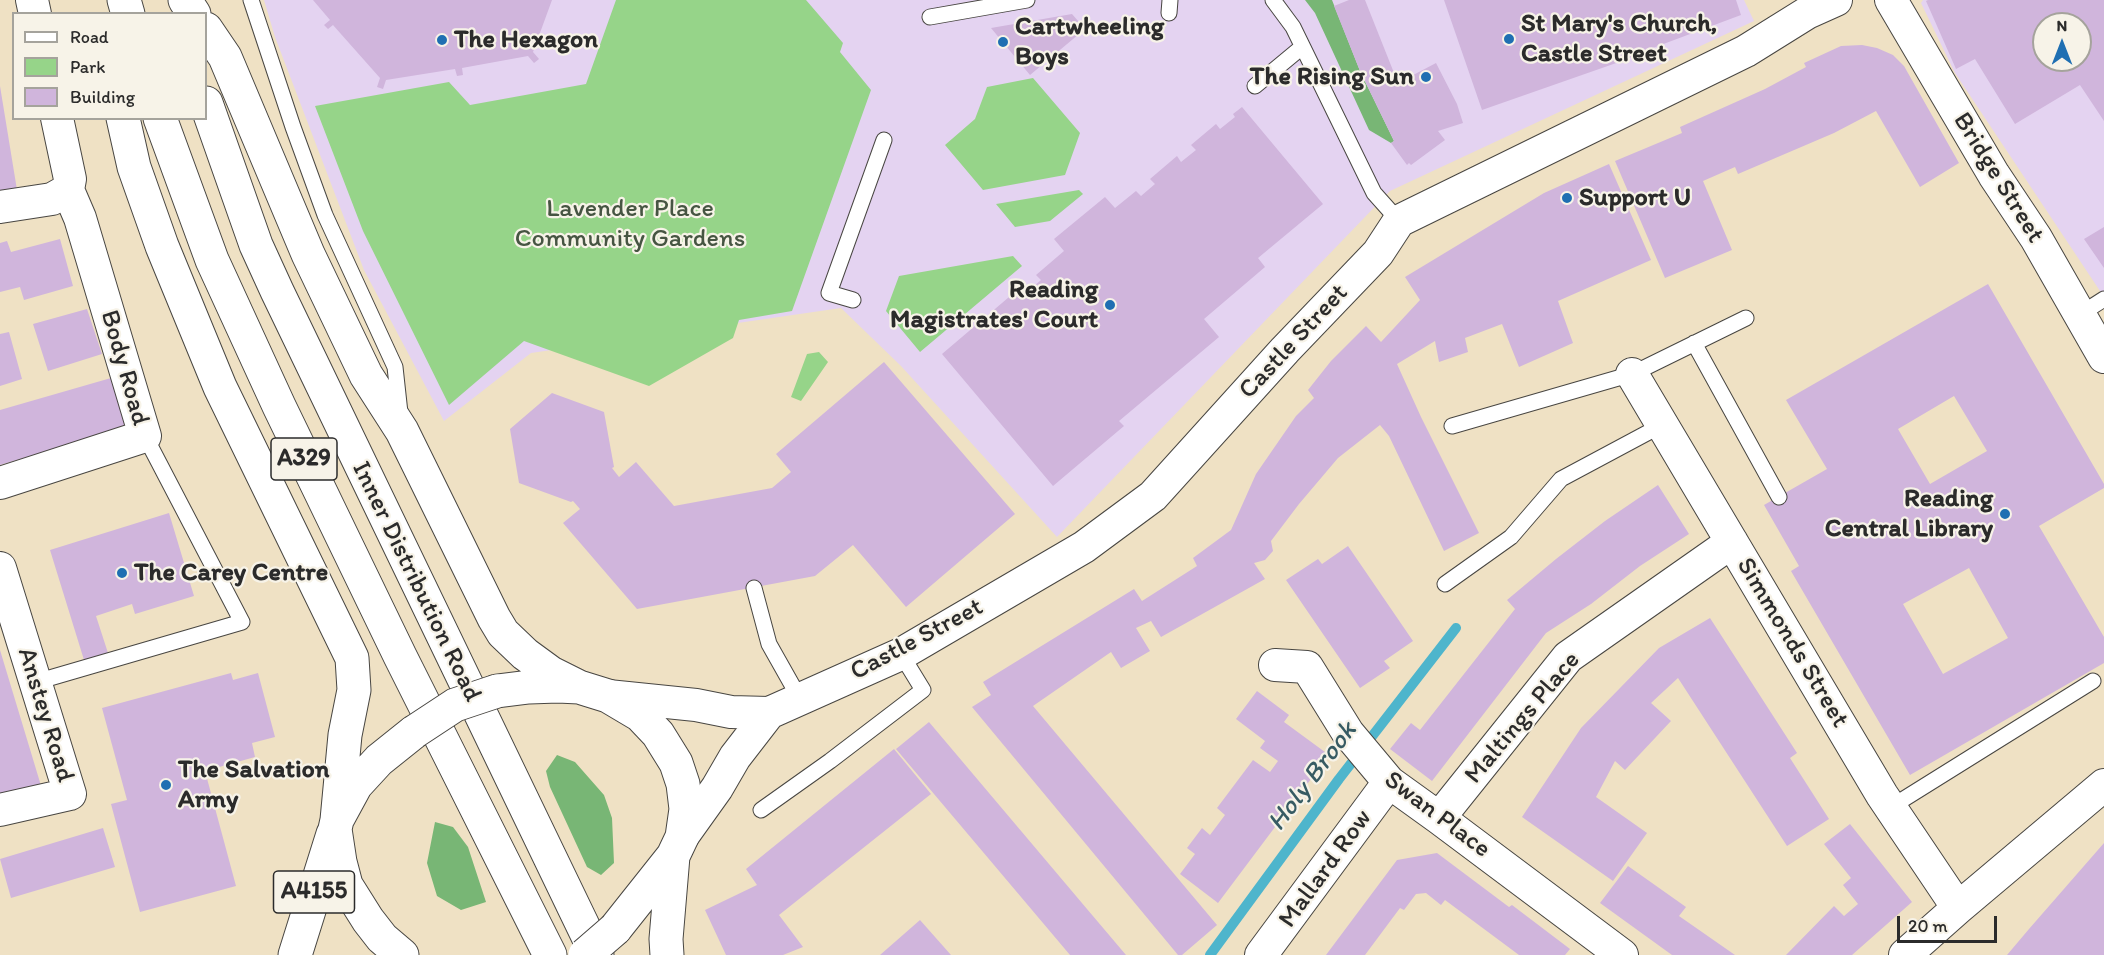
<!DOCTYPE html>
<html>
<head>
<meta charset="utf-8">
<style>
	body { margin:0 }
	#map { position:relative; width:2104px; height:955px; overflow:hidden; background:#efe1c4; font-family:Itim,sans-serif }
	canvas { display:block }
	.legend { position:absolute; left:12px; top:12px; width:195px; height:108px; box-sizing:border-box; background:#f7f3e8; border:2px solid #a5a39c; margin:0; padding:8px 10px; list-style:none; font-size:18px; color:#2b2b2b }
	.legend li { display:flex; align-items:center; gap:12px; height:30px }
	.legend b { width:30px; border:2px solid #a5a39c }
	.north { position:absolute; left:2032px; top:12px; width:60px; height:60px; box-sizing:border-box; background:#f7f3e8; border:2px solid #a5a39c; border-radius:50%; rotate:0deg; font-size:16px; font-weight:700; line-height:24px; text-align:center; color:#2b2b2b }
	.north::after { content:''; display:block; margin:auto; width:21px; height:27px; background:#1f6fb2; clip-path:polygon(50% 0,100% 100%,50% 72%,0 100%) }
	.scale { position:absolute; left:1897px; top:916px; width:100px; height:27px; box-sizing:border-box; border:3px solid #2b2b2b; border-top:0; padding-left:8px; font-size:18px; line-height:21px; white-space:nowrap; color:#2b2b2b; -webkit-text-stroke:4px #f7f3e8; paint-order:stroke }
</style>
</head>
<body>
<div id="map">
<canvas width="2104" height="955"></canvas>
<ul class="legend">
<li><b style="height:8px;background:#fff"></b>Road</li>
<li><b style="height:16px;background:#96d489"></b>Park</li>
<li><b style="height:16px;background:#d0b5dc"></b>Building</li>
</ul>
<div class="north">N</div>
<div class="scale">20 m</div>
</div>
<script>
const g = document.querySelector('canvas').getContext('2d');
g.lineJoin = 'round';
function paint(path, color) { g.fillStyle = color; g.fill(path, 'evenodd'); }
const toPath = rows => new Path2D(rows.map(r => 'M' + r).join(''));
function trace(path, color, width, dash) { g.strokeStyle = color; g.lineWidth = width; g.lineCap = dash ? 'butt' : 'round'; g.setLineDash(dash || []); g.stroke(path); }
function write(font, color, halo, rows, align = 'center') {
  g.font = font + ' Itim,sans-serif'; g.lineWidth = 4.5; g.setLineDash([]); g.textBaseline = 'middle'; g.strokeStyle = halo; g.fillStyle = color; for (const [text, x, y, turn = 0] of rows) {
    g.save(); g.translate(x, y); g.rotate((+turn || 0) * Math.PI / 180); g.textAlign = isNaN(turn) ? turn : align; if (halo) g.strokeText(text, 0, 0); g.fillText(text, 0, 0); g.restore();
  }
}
paint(toPath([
	[264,0,1744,0,1754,21,1390,191,1057,537,901,366,841,308,531,353,444,421,364,270,275,37],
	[1923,0,2104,0,2104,297,1955,73,1921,3],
	[2044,24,2080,24,2080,60,2044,60]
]), '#e4d3f1');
paint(toPath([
	[616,0,806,0,843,43,840,52,871,90,792,311,739,320,733,338,649,386,524,341,449,405,363,231,315,106,449,82,470,105,586,84],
	[1033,78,1080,133,1065,175,983,190,945,145,975,119,987,87],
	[1079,190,1083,194,1050,221,1015,227,996,204],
	[1013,256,1022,266,920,352,886,311,899,276],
	[819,352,828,362,801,401,791,397,807,354]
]), '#96d489');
paint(toPath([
	[1305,0,1332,0,1360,71,1394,141,1391,143,1369,130,1315,13],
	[557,755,575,762,604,795,612,818,614,863,601,875,587,867,550,787,546,771],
	[435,822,453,827,468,847,486,902,461,910,437,896,427,863]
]), '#78b675');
trace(toPath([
	[1210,955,1339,779,1456,628]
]), '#4eb5cc', 10);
paint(toPath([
	[313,0,552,0,533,52,539,59,534,63,528,56,462,68,463,75,457,76,455,69,386,80,383,89,377,87,380,78,333,25,328,29,324,25,330,20],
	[1349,0,1365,0,1398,83,1436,63,1457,104,1463,123,1438,131,1445,140,1411,165,1409,163,1407,165,1391,143,1394,141,1360,71,1334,6],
	[1444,0,1736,0,1741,15,1650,49,1622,61,1482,110],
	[1928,0,2104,0,2104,121,2080,85,2015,124,1975,59,1956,69,1926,1],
	[2044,24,2080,24,2080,60,2044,60],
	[1072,14,1085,29,1030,75,991,28],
	[1862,45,1877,48,1893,55,1904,66,1959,163,1920,187,1876,111,1834,133,1738,174,1735,167,1703,181,1732,250,1665,278,1615,161,1682,133,1680,127,1765,89,1806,67,1804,63,1841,46],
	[0,86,17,190,0,193],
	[1242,107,1323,204,1258,258,1265,267,1204,319,1219,337,1119,421,1124,426,1053,486,942,354,1022,286,1027,292,1041,280,1036,275,1064,251,1054,239,1105,197,1115,208,1136,191,1141,196,1155,184,1150,179,1177,156,1181,162,1196,150,1191,145,1216,124,1220,129,1235,117,1233,114],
	[1609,164,1651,260,1558,301,1573,343,1519,367,1502,324,1465,338,1468,352,1439,362,1435,341,1397,364,1421,417,1479,533,1444,551,1389,436,1380,425,1338,458,1299,504,1271,541,1273,551,1265,560,1254,563,1265,579,1161,637,1151,621,1136,628,1150,651,1121,668,1111,652,1033,706,1217,925,1182,955,1178,955,972,707,991,695,983,682,1134,589,1142,601,1197,566,1193,558,1231,530,1256,474,1296,416,1314,398,1308,390,1331,361,1366,326,1381,342,1420,300,1405,277,1544,193],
	[2104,227,2104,268,2084,239],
	[60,239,73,286,24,300,20,287,0,292,0,243,7,241,11,252],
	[1988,284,2104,484,2104,488,2039,526,2104,637,2104,663,1910,775,1791,571,1799,566,1764,505,1827,469,1786,400],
	[1954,396,1987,451,1930,484,1898,429],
	[1969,568,2008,638,1943,674,1903,604],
	[87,309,102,354,48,371,33,324],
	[9,332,22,379,0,386,0,334],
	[884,362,1015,514,906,607,853,545,815,576,637,609,563,523,580,509,573,501,571,502,519,483,510,429,552,393,604,412,614,467,612,468,619,477,636,462,674,506,772,488,791,472,776,454],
	[111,378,126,428,0,465,0,410],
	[1658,485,1689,534,1640,566,1591,604,1546,633,1432,781,1390,749,1411,723,1420,730,1515,609,1507,600,1556,559,1605,521],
	[169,513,194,596,135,614,132,604,96,616,108,653,84,660,50,550],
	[1348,546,1413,641,1384,661,1390,668,1360,688,1286,580,1318,559,1322,564],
	[1710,618,1797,753,1790,758,1829,819,1787,846,1678,678,1651,703,1671,721,1625,770,1615,761,1596,797,1647,833,1613,881,1522,817,1581,728,1659,648],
	[0,650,42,789,0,802],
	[231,673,233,680,258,673,275,737,252,743,255,757,205,771,236,886,140,912,111,804,127,800,102,708],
	[1257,691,1289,715,1284,722,1329,755,1218,903,1180,874,1195,854,1187,848,1202,828,1210,835,1225,815,1217,808,1253,760,1270,772,1278,761,1260,748,1265,741,1236,719],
	[929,722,1087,909,1126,955,1070,955,896,749],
	[894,749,931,794,779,915,803,947,783,955,726,955,705,910,757,885,746,869],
	[1850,824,1912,902,1852,955,1786,955,1834,906,1844,916,1858,904,1843,885,1851,878,1824,844],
	[103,828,115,867,11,898,0,859],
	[2104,843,2104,955,2007,955,2029,929],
	[1437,853,1509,907,1512,905,1570,949,1565,955,1519,955,1445,900,1441,905,1426,893,1416,894,1404,910,1400,908,1365,955,1326,955,1397,860],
	[1628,866,1686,907,1679,916,1735,955,1672,955,1600,903],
	[920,920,951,955,880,955]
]), '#d0b5dc');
const service = toPath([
	[251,0,293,127,325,215,395,367,400,413],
	[1273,0,1293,27,1374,193,1399,221],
	[1169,13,1170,0],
	[930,17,1027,0],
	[1255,86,1302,47],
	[853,300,829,293,884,140],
	[2079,315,2104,299],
	[1694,343,1779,497],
	[1452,426,1632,374,1746,318],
	[1445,584,1511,537,1561,479,1662,425],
	[754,588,769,644,800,699],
	[36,682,242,622,145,436],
	[1891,807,2093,681],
	[761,810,830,761,923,690,901,654]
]);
const minor = toPath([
	[32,0,35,14],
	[1891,0,1994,175,2036,238,2104,357],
	[57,118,70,179,68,190],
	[0,207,52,199,68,190],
	[1632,374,1882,795,1958,908],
	[0,483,145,436,80,218,68,190],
	[0,568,70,794,0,810],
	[1275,665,1307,667,1348,733,1389,782,1439,818,1622,955],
	[608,696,696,705,731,712,769,713,901,654,1084,547,1153,496,1285,350,1378,253,1399,221,1746,51,1807,13,1836,0],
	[1439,818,1568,657,1732,542],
	[682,837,717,788,735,757,769,713],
	[1261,955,1389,782],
	[1905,955,1958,908,2104,785]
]);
const primary = toPath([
	[124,0,128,14],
	[185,0,194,14],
	[206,29,225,57,308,254,366,375,402,431,494,618,503,633,525,654,551,673,579,687],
	[206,103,256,245,277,291,597,955],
	[123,118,134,167,162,246,220,387,352,658,354,690,345,735,337,820],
	[160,118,212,260,279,406,400,656,550,955],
	[497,691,529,687,558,686,579,687,608,696,640,715,658,734,676,763,683,784,686,809,682,837,673,856,615,929],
	[295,955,333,834],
	[402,955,382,938,368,920,346,885,340,862,335,829,337,820,356,785,379,760,414,732],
	[667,955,666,939,673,856]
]);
trace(service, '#484642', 17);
trace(minor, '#484642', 34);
trace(primary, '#484642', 35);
trace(service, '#fff', 15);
trace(minor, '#fff', 32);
trace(primary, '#fff', 33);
const primaryBridge = toPath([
	[414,732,455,705,497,691],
	[585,955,615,929]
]);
trace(primaryBridge, '#484642', 35, []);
trace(primaryBridge, '#fff', 33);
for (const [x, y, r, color] of [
	[1509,39,6,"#1f6fb2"],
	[442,40,6,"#1f6fb2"],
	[1003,42,6,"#1f6fb2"],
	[1426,77,6,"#1f6fb2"],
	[1567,198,6,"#1f6fb2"],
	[1110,305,6,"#1f6fb2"],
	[2005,514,6,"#1f6fb2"],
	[122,573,6,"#1f6fb2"],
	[166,785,6,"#1f6fb2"]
]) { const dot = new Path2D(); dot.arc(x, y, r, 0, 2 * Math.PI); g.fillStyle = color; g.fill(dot); trace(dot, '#f7f3e8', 2); }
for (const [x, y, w] of [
	[304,459,66],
	[314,892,81]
]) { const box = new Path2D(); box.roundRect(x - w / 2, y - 21, w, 42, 4.5); g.fillStyle = '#f7f3e8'; g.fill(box); trace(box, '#2b2b2b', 1.5); }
write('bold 24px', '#2b2b2b', null, [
	["A329",304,459],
	["A4155",314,892]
]);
write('bold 26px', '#2b2b2b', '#f7f3e8', [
	["St Mary's Church,",1521,24],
	["Castle Street",1521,54],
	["Cartwheeling",1015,27],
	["Boys",1015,57],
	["The Hexagon",454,40],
	["The Rising Sun",1414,77,"right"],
	["Support U",1579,198],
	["Reading",1098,290,"right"],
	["Magistrates' Court",1098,320,"right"],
	["Reading",1993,499,"right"],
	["Central Library",1993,529,"right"],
	["The Carey Centre",134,573],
	["The Salvation",178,770],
	["Army",178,800]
], 'left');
write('26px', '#2b2b2b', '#f7f3e8', [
	["Bridge Street",1998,178,58],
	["Castle Street",1294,342,-47],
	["Body Road",124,368,74],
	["Inner Distribution Road",416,582,64],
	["Castle Street",917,640,-28],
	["Simmonds Street",1792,643,59],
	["Anstey Road",45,715,73],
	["Maltings Place",1523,718,-50],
	["Swan Place",1437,815,37],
	["Mallard Row",1326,869,-54]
]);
write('26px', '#465542', '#f7f3e8', [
	["Lavender Place",630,209],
	["Community Gardens",630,239]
]);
write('italic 27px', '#375b63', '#f7f3e8', [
	["Holy Brook",1313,777,-53]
]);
</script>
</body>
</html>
